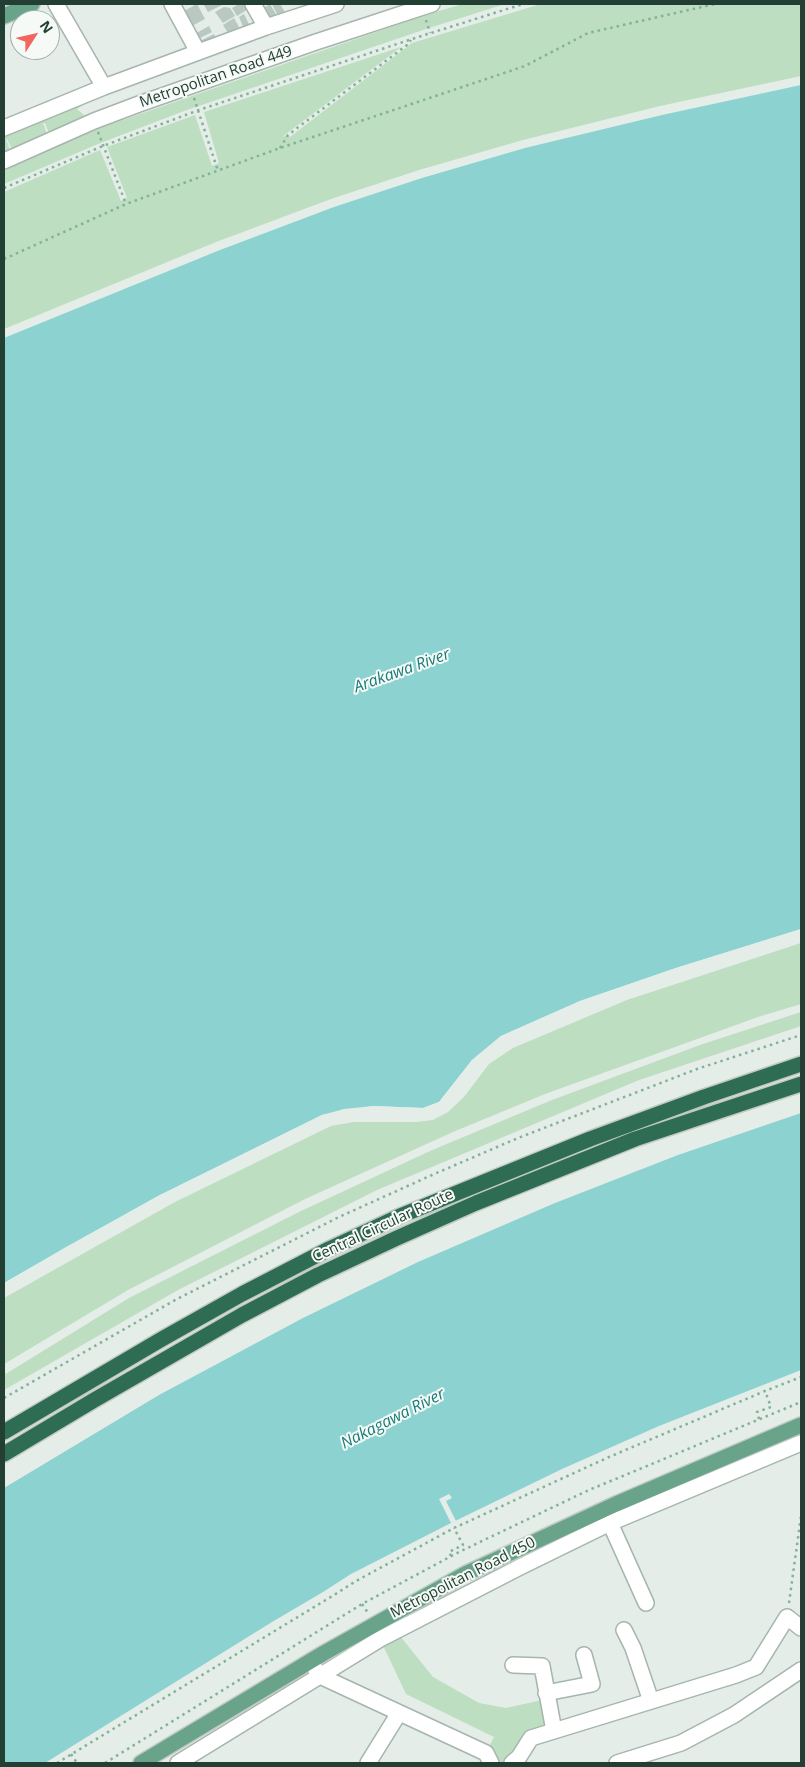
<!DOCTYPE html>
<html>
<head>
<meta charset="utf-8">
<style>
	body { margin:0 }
	#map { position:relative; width:805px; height:1767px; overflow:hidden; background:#e4ede7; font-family:"Open Sans",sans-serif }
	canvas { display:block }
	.frame { position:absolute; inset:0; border:5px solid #233f33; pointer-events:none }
	.north { position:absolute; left:10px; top:10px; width:50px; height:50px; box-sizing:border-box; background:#f5faf6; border:1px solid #a1afa8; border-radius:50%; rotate:55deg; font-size:14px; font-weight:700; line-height:20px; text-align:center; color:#233f33 }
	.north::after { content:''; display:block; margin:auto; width:18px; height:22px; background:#f2675d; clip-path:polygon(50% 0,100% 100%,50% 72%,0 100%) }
</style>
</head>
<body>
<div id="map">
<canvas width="805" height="1767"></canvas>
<div class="frame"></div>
<div class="north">N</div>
</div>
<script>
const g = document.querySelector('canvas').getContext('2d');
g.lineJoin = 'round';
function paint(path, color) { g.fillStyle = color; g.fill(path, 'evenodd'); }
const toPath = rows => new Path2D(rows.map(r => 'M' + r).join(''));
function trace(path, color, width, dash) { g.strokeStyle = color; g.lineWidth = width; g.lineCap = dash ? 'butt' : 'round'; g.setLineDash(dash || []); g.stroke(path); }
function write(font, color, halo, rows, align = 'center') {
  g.font = font + ' "Open Sans",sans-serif'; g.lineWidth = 4; g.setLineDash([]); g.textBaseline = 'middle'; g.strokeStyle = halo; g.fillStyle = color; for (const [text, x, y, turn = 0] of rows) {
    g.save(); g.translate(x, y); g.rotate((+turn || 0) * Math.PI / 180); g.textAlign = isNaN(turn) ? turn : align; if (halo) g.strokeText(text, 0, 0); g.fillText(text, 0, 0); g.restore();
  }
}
paint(toPath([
	[463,4,505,4,429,28,184,111,98,144,4,184,4,168,97,129,425,15],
	[541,4,801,4,801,76,660,106,523,140,419,170,331,199,216,242,4,329,4,192,100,150,121,201,127,198,107,147,195,115,212,166,219,163,204,112,401,47,282,137,288,135,290,137,412,43],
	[94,97,77,109,85,116,49,133,45,123,43,123,47,134,12,149,7,139,6,139,10,150,4,152,4,136],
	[801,943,801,1004,758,1017,545,1094,453,1132,305,1199,128,1290,4,1364,4,1298,175,1202,331,1126,354,1122,417,1122,433,1120,448,1112,464,1097,489,1064,513,1048,627,1000],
	[801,1012,801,1026,639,1080,377,1190,178,1290,4,1390,4,1375,129,1298,299,1212,430,1151,552,1100,700,1045],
	[396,1631,433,1677,479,1703,506,1708,547,1699,554,1731,531,1738,512,1763,491,1763,486,1753,494,1737,406,1694,380,1639]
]), '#bddec0');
paint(toPath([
	[801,85,801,929,676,968,580,1001,501,1036,472,1060,439,1102,423,1108,373,1106,322,1115,158,1196,4,1283,4,338,220,250,334,207,422,178,525,148,662,115],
	[801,1113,801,1370,659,1426,562,1469,451,1523,351,1574,323,1592,272,1622,45,1763,4,1763,4,1488,159,1395,303,1318,418,1262,555,1203,678,1155]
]), '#8cd2d1');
paint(toPath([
	[801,929,801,932,677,970,581,1003,502,1039,474,1062,441,1103,423,1111,373,1109,344,1112,323,1117,160,1198,4,1286,4,1283,66,1247,158,1196,322,1115,344,1109,373,1106,423,1108,439,1102,472,1060,501,1036,580,1001,676,968],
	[449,1494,452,1498,446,1501,456,1521,451,1523,439,1499]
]), '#e4ede7');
paint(toPath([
	[197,4,205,19,192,26,184,11],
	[206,4,224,4,208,12,204,5],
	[239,4,248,4,250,8,237,16,232,8],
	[270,4,277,16,273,19,267,17,262,9],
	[272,4,280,4,285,12,278,16],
	[224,7,230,8,235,16,223,23,215,12],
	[244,14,250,26,244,29,239,17],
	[234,18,239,27,228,33,223,25],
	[209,26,212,32,198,39,195,34],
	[214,34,217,39,201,44,200,41]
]), '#b9c8c0');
const minor = toPath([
	[56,4,104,87,266,27,336,4],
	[172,4,198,52],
	[253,4,266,27],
	[4,128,104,87],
	[4,161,94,121,139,104,316,42,432,4],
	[610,1523,646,1603],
	[624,1630,633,1648,651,1701],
	[513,1665,542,1666,554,1731],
	[316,1670,320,1676,486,1753,491,1763],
	[546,1693,592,1684,584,1655],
	[178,1763,380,1639,520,1567,610,1523,801,1443],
	[368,1763,399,1713],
	[512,1763,519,1757,531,1738,736,1675,756,1667,787,1617,801,1628],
	[617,1763,681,1743,734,1715,801,1670]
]);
const major = toPath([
	[4,16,32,4],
	[141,1763,324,1653,465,1574,616,1504,801,1425]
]);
const highway = toPath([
	[4,1432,162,1339,242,1294,329,1249,400,1216,590,1139,704,1097,801,1064],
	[4,1454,96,1399,242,1315,318,1275,397,1238,476,1203,635,1139,801,1084]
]);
trace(minor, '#a6b5ad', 18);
trace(major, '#c1c9c6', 18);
trace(highway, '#c1c9c6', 18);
trace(toPath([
	[426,20,430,33],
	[194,98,218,171],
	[98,132,126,204],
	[280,148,288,135,407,45,411,40],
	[4,188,103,146,199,110,412,39,523,4],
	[4,259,126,204,280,148,525,66,588,33,715,4],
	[4,1398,177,1299,339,1217,432,1175,518,1138,697,1069,801,1035],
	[759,1419,757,1412,771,1407,765,1391],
	[451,1556,449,1552,463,1545,454,1528],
	[789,1603,801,1516],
	[362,1604,368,1613],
	[71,1754,77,1763],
	[57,1763,334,1595,356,1581,454,1528,609,1457,765,1391,801,1377],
	[105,1763,362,1604,459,1552,589,1490,801,1402]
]), '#84b19b', 2.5, [2.5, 4]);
trace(minor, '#fff', 15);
trace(major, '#68a38a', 15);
trace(highway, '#2e6c54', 15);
write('15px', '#233f33', '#f5faf6', [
	["Metropolitan Road 449",216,77,-19],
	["Central Circular Route",383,1226,-25],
	["Metropolitan Road 450",463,1578,-27]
]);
write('italic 16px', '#1c7c7b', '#f5faf6', [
	["Arakawa River",402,671,-20],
	["Nakagawa River",393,1419,-27]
]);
</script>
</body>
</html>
